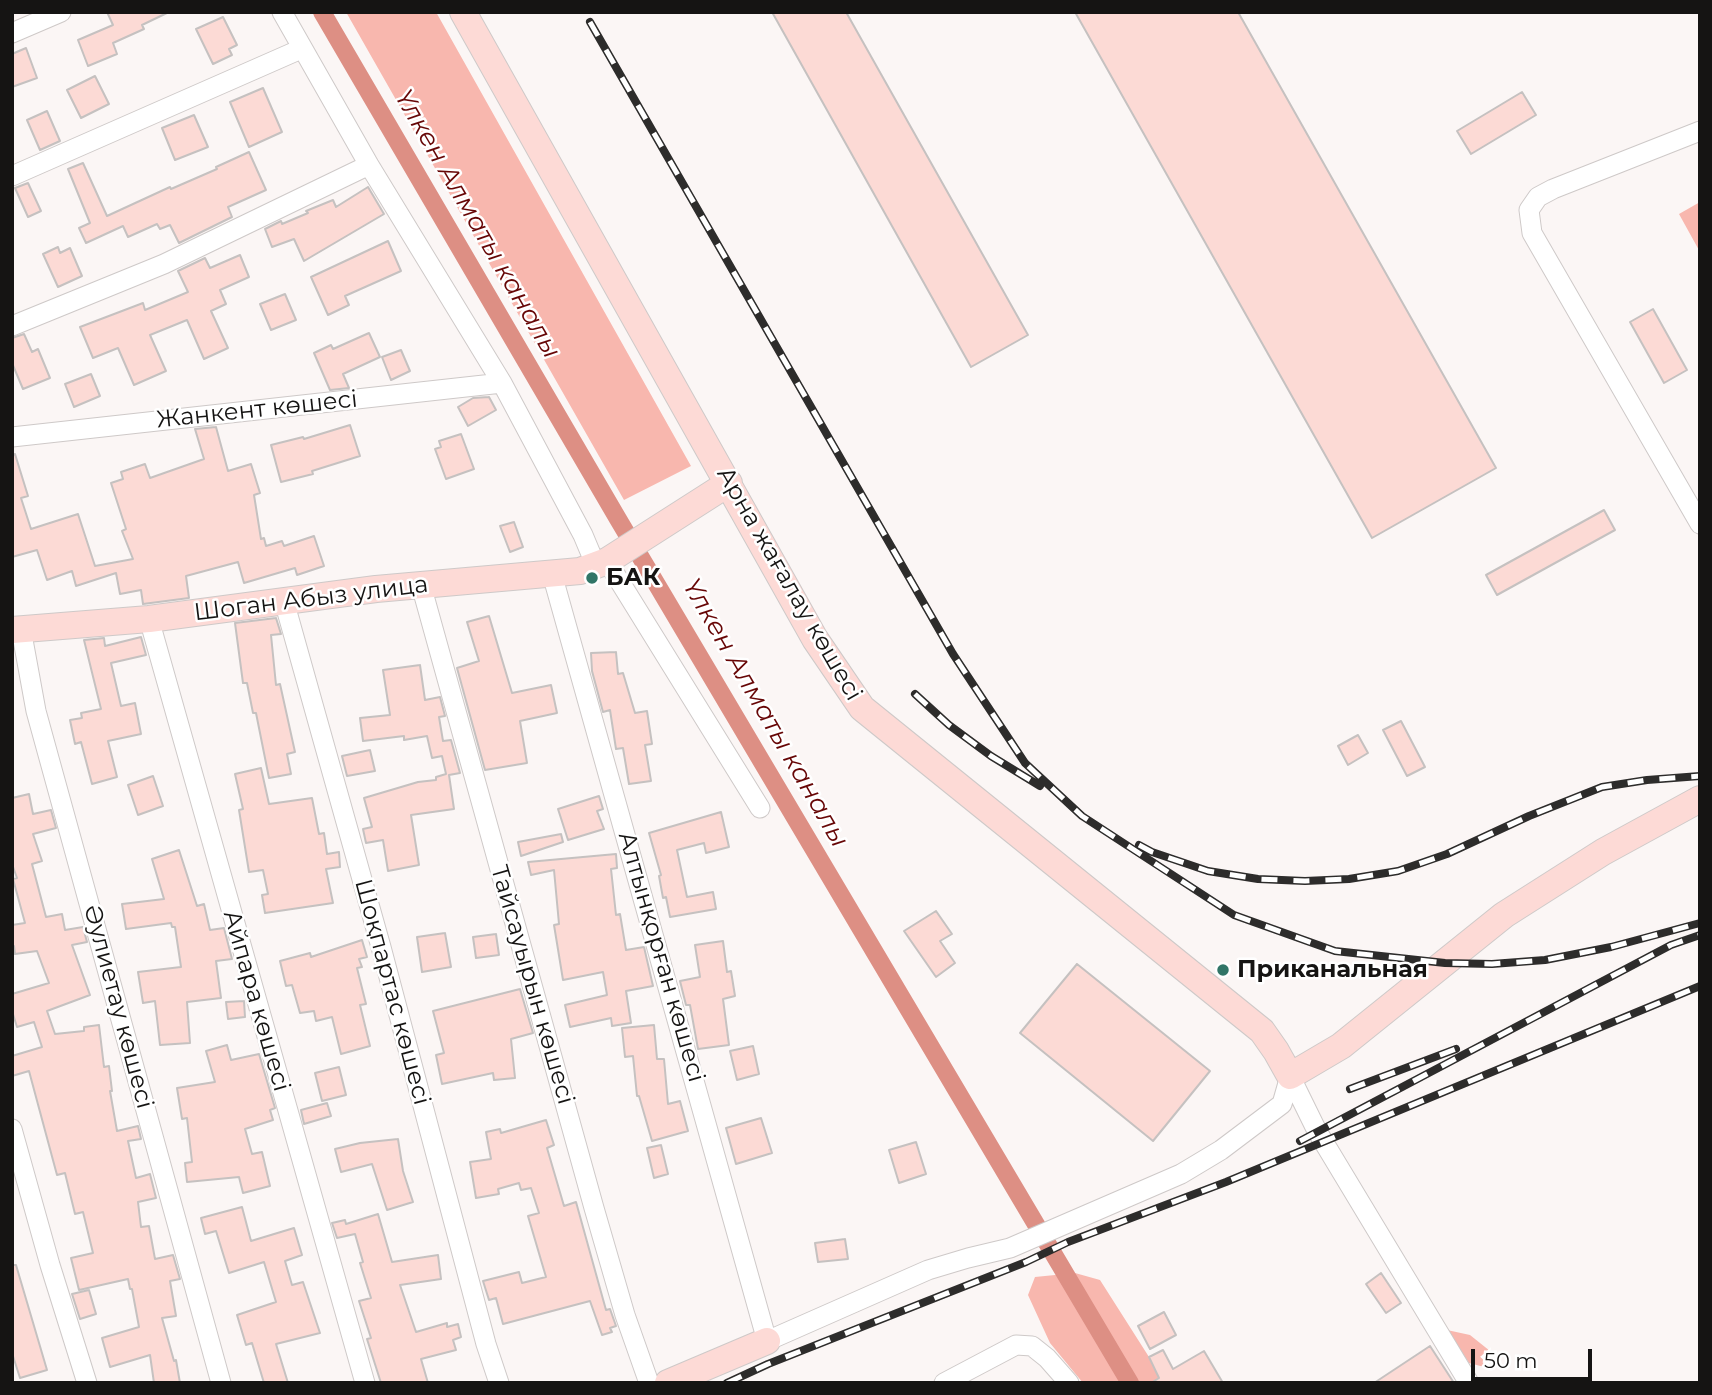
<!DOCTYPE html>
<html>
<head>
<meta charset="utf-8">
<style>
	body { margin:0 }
	#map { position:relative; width:1712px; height:1395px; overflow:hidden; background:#fbf6f5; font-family:Montserrat,sans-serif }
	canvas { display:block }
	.frame { position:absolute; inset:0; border:14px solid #151413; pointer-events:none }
	.scale { position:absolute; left:1471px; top:1349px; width:121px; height:32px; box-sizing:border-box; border:4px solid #151413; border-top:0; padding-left:9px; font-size:21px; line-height:24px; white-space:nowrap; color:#151413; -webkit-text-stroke:5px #fff; paint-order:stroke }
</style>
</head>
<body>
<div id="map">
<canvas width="1712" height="1395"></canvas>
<div class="frame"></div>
<div class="scale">50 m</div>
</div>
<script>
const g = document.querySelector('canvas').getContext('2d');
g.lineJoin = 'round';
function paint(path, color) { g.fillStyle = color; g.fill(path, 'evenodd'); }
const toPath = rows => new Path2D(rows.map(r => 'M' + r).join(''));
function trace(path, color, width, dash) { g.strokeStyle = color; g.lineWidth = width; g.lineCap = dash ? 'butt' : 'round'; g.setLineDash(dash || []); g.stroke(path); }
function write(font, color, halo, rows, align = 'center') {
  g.font = font + ' Montserrat,sans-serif'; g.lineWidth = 5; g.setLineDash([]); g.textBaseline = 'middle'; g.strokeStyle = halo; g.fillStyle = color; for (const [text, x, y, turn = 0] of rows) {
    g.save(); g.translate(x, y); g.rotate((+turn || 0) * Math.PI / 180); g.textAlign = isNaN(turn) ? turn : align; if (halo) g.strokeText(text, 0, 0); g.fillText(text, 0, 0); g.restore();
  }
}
paint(toPath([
	[346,12,436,12,691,466,624,500],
	[1700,202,1700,252,1679,214],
	[1075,1273,1100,1280,1149,1357,1159,1377,1159,1383,1083,1383,1050,1343,1028,1295,1035,1277],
	[1447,1330,1470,1335,1490,1351,1488,1368,1469,1363]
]), '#f8b7ae');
trace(toPath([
	[322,12,618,519,1130,1383]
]), '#dd8f84', 18);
const building = toPath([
	[107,12,169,12,142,25,144,29,113,43,117,54,88,66,78,40,113,25,107,12],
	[772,12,846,12,1028,335,971,367,772,12],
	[1075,12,1238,12,1496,468,1372,538,1075,12],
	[223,17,237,45,229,49,232,55,213,64,196,29,223,17],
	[26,48,37,78,12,87,12,54,26,48],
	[95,76,109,104,81,118,67,90,95,76],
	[263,88,282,132,249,147,230,102,263,88],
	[1522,92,1536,115,1471,154,1457,131,1522,92],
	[47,111,60,141,40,150,27,120,47,111],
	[194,115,208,147,175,160,162,128,194,115],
	[249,152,266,190,228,207,232,217,179,243,170,225,160,229,157,224,128,237,123,226,86,243,79,228,90,223,68,169,83,163,107,216,170,187,171,189,217,169,216,167,249,152],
	[28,183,41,211,28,217,15,188,28,183],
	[368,187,384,214,304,261,294,239,272,247,265,229,281,221,282,224,308,213,306,211,333,200,336,207,368,187],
	[388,241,401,271,345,296,349,305,328,315,311,277,388,241],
	[58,247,60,253,70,248,82,276,58,287,43,254,58,247],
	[240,255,249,277,220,290,226,304,211,311,228,348,204,359,187,320,150,335,166,371,134,385,118,348,93,358,80,327,143,303,145,310,188,292,178,271,205,258,210,268,240,255],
	[285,294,296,320,271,330,260,304,285,294],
	[1653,309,1687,370,1664,383,1630,322,1653,309],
	[369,333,380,357,343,374,349,388,330,390,314,353,331,345,333,349,369,333],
	[24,334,32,352,38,349,50,378,23,389,12,363,12,338,24,334],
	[401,350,410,371,391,380,382,357,401,350],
	[91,374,100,396,74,407,65,384,91,374],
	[489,397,496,410,468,426,458,407,473,398,489,397],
	[350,425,360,456,312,471,313,474,281,482,271,445,303,437,304,439,350,425],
	[216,427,228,471,251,464,260,493,254,495,261,539,264,538,266,546,282,541,284,546,314,536,324,566,297,575,295,568,244,583,238,562,186,576,189,598,143,604,141,590,120,594,116,573,76,586,72,571,47,580,37,550,12,557,12,455,15,454,28,496,21,498,31,529,78,514,95,566,133,559,122,531,126,529,111,483,123,479,121,472,145,464,150,478,204,459,195,429,216,427],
	[461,434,474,469,446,479,435,449,441,447,439,441,461,434],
	[1604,510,1615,530,1497,595,1486,575,1604,510],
	[514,522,523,547,510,552,500,526,514,522],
	[489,616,512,693,551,685,557,713,520,721,527,763,485,770,457,668,479,661,467,622,489,616],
	[276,618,281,634,271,635,276,685,280,684,295,752,287,754,291,774,269,778,256,713,253,713,247,683,243,683,235,623,276,618],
	[141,637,146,655,111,663,121,706,135,703,141,734,108,741,117,777,92,784,81,742,75,744,70,720,82,718,81,713,101,709,84,640,104,638,105,646,141,637],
	[616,652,618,674,623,673,635,713,647,711,652,744,645,745,651,781,629,784,623,748,616,749,610,710,603,712,592,671,591,653,616,652],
	[420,665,425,700,440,697,445,716,439,717,443,741,451,740,460,773,449,775,454,809,411,815,419,865,388,871,383,840,366,843,363,829,372,827,364,798,418,782,436,780,436,777,446,774,442,756,432,758,427,736,404,740,404,736,363,741,360,718,390,715,383,670,420,665],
	[1401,721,1425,767,1407,776,1383,730,1401,721],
	[1358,735,1368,753,1348,765,1338,746,1358,735],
	[370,750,375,771,347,776,342,756,370,750],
	[261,768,269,804,312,798,319,834,324,833,327,854,339,852,340,867,326,869,333,903,265,913,262,895,268,894,263,870,249,872,239,810,243,809,235,774,261,768],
	[153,776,163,806,138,815,128,785,153,776],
	[29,794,33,814,51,810,56,828,33,834,42,861,32,864,46,917,62,914,65,930,83,927,87,942,72,945,90,995,47,1011,55,1034,84,1031,84,1027,99,1025,104,1067,109,1066,112,1091,110,1091,117,1131,138,1126,141,1139,128,1141,136,1178,150,1174,156,1198,138,1202,141,1227,149,1226,155,1259,173,1255,180,1279,170,1281,176,1316,162,1318,174,1361,176,1360,180,1383,154,1383,150,1355,110,1367,102,1338,139,1327,132,1289,130,1289,128,1279,79,1290,71,1258,93,1253,83,1212,75,1214,65,1173,57,1175,29,1071,12,1076,12,1056,42,1047,34,1022,17,1027,12,1011,12,994,49,983,37,951,15,954,14,946,12,947,12,925,25,923,13,879,17,878,12,864,12,798,29,794],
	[599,796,603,809,597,811,604,829,568,840,558,809,599,796],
	[721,812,729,847,706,853,704,843,677,850,687,897,713,892,716,909,670,917,666,897,663,898,659,876,661,875,649,833,721,812],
	[561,834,563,842,521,856,518,842,561,834],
	[179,850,197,906,204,904,210,930,224,928,232,959,216,961,221,998,187,1002,190,1043,160,1045,155,1001,143,1003,138,972,181,967,175,927,172,927,171,923,126,929,122,904,164,899,152,859,179,850],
	[616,854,617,868,611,869,616,915,620,914,626,950,644,947,653,986,626,991,631,1023,612,1026,611,1018,570,1027,565,1005,607,995,603,972,563,980,554,925,559,924,554,870,531,875,528,862,616,854],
	[936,911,952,934,940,941,955,963,936,977,904,931,936,911],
	[445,933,451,967,422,972,417,937,445,933],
	[496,934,499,955,476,958,473,937,496,934],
	[362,940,367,957,359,959,362,967,357,968,366,1004,360,1005,370,1046,341,1054,332,1017,316,1021,314,1011,300,1013,292,985,286,986,280,961,310,953,311,957,362,940],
	[723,941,727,972,731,971,735,996,723,999,729,1045,698,1049,690,1005,686,1005,680,981,700,977,695,945,723,941],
	[1077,964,1210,1071,1153,1141,1020,1033,1077,964],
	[520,989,533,1033,511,1039,515,1078,494,1080,493,1073,442,1084,436,1055,444,1053,433,1011,520,989],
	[244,1001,245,1017,228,1019,226,1002,244,1001],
	[654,1025,657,1059,664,1059,668,1104,680,1101,688,1131,652,1141,639,1096,637,1096,633,1056,625,1057,622,1028,654,1025],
	[227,1045,231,1060,259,1054,275,1108,270,1110,273,1120,245,1129,252,1154,262,1152,270,1186,243,1193,239,1177,187,1182,185,1163,192,1162,187,1118,182,1119,177,1088,215,1082,206,1051,227,1045],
	[753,1046,759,1074,737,1080,730,1051,753,1046],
	[339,1067,346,1095,322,1101,315,1073,339,1067],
	[327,1103,331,1116,304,1124,301,1110,327,1103],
	[761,1118,772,1153,736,1164,726,1128,761,1118],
	[546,1120,554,1145,547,1148,564,1206,576,1202,606,1310,610,1309,616,1326,610,1328,612,1332,602,1335,590,1301,503,1324,496,1298,489,1300,483,1281,519,1272,522,1283,546,1277,528,1216,539,1213,531,1188,521,1190,519,1183,498,1189,499,1194,476,1198,470,1162,491,1159,486,1132,500,1129,501,1133,546,1120],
	[398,1139,403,1171,413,1202,387,1210,372,1164,341,1172,335,1149,360,1143,398,1139],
	[916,1142,926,1174,899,1183,889,1150,916,1142],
	[661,1145,668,1174,654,1178,647,1148,661,1145],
	[242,1207,251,1241,294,1228,302,1255,285,1261,292,1285,303,1282,320,1333,276,1344,288,1383,264,1383,252,1343,246,1345,237,1315,276,1302,264,1262,229,1273,216,1231,205,1234,201,1218,242,1207],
	[378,1214,392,1262,438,1255,441,1279,400,1285,416,1332,447,1323,447,1327,458,1324,461,1337,453,1340,456,1350,421,1359,428,1383,381,1383,367,1339,371,1338,359,1301,371,1298,360,1263,363,1262,355,1234,337,1238,332,1223,345,1220,346,1224,378,1214],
	[845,1239,848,1259,818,1262,815,1243,845,1239],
	[12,1265,16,1265,47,1370,20,1378,12,1353,12,1265],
	[1381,1273,1401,1303,1386,1313,1366,1284,1381,1273],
	[89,1290,96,1314,80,1319,72,1294,89,1290],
	[1164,1312,1176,1335,1150,1349,1138,1326,1164,1312],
	[1430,1346,1454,1383,1374,1383,1430,1346],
	[1163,1350,1173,1369,1204,1351,1223,1383,1151,1383,1159,1378,1149,1357,1163,1350]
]);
paint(building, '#fcdad5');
trace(building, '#c5c1c0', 2);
const street = toPath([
	[282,12,369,165,502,383,583,535,596,566],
	[12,33,61,12],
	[1700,131,1553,189,1538,197,1529,210,1532,233,1700,524],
	[12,176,301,49],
	[12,326,164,264,369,165],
	[12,437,502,383],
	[607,561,760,808],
	[552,574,767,1341,928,1270,968,1258,1010,1248,1181,1174,1221,1150,1282,1104,1290,1076],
	[421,585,594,1208,625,1315,649,1383],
	[284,601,381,947,486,1344,499,1383],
	[149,619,365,1383],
	[21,629,36,711,221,1383],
	[1290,1076,1317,1131,1469,1383],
	[12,1129,50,1265,87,1383],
	[944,1383,1016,1345,1032,1346,1047,1358,1069,1383]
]);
const secondary = toPath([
	[463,12,815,639,862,708,1262,1031,1276,1051,1290,1076,1341,1046,1504,915,1603,852,1700,799],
	[12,630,149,619,376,589,580,571,607,561,729,483],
	[668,1383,767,1341]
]);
trace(street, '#cec9c8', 21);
trace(secondary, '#cec9c8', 28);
trace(street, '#fff', 19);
trace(secondary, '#fddad6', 26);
const rail = toPath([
	[590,22,953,654,1025,763,1082,816,1234,915,1335,951,1445,963,1492,964,1545,960,1611,947,1700,923],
	[915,694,949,725,991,756,1040,786],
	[1139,845,1152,852,1208,871,1258,879,1305,881,1349,879,1398,871,1447,854,1529,816,1602,787,1647,780,1700,776],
	[1350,1089,1456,1049],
	[1300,1141,1671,945,1700,935],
	[727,1383,768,1364,1026,1262,1068,1242,1226,1182,1700,986]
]);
trace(rail, '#2d2c2b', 8);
trace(rail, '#fff', 5, [16]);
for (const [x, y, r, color] of [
	[592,578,7,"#317567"],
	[1223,970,7,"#317567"]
]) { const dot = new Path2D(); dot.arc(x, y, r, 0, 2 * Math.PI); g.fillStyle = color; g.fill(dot); trace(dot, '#fff', 2.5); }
write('24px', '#151413', '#fff', [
	["Жанкент көшесі",257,410,-6],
	["Арна жағалау көшесі",789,584,60],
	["Шоган Абыз улица",311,599,-7],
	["Алтынқорған көшесі",661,957,74],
	["Тайсауырын көшесі",532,985,74],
	["Шоқпартас көшесі",392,992,75],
	["Айпара көшесі",256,1001,74],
	["Әулиетау көшесі",118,1007,75]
]);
write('bold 24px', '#151413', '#fff', [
	["БАК",606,578],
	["Приканальная",1237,970]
], 'left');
write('italic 26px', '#670606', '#fff', [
	["Үлкен Алматы каналы",477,224,60],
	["Үлкен Алматы каналы",765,713,60]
]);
</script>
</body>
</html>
